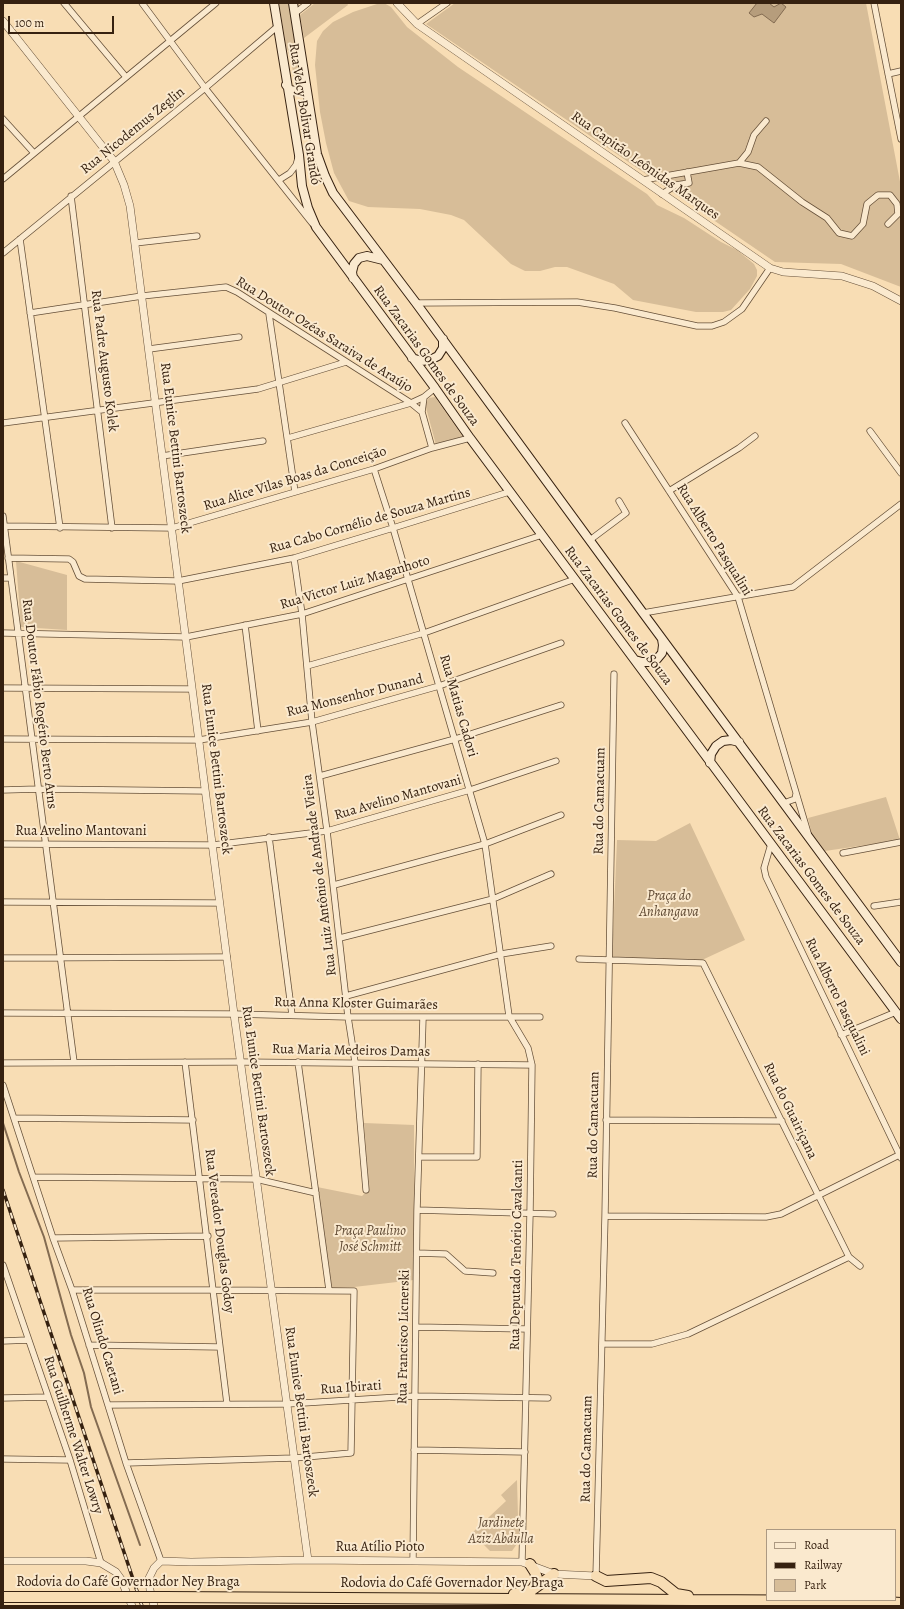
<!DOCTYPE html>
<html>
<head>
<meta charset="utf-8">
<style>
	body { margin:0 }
	#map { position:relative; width:904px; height:1609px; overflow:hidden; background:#f8ddb4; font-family:Alegreya,serif }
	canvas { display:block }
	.frame { position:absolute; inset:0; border:4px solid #362110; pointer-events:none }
	.legend { position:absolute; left:766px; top:1529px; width:130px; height:72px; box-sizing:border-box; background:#fae9ce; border:1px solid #ac9982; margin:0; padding:5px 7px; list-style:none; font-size:12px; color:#362110 }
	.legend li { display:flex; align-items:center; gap:8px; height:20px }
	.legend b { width:20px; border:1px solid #ac9982 }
	.scale { position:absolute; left:8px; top:16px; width:106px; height:18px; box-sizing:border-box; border:2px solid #362110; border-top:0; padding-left:5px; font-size:12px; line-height:14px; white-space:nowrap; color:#362110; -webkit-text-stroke:3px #fae9ce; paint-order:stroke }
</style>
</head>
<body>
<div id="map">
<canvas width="904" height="1609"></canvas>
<div class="frame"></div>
<ul class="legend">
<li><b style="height:5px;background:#fae9ce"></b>Road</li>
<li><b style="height:5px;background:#362110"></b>Railway</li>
<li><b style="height:11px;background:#d7bd98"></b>Park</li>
</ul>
<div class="scale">100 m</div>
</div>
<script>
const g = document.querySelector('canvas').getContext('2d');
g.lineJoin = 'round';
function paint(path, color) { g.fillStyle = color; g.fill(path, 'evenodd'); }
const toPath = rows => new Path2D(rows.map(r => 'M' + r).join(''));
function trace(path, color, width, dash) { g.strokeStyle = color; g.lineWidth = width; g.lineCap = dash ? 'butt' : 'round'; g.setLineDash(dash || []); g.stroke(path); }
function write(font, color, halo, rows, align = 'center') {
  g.font = font + ' Alegreya,serif'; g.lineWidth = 4; g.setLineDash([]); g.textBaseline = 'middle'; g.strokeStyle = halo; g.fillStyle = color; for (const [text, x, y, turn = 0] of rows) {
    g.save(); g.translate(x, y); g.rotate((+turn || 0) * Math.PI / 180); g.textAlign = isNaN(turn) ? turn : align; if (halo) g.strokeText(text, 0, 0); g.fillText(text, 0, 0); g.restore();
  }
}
paint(toPath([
	[279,3,289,3,301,85,296,89,291,60,286,46],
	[315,3,347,3,348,5,304,38,300,15],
	[380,3,384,3,391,7,407,27,458,67,626,180,647,194,657,205,684,218,721,242,737,250,754,264,757,270,757,276,750,289,731,310,723,312,696,312,633,300,614,284,567,267,555,267,540,271,525,271,511,264,464,220,451,215,420,209,368,207,349,201,334,173,326,143,320,112,315,65,317,41,323,31,333,22,353,12],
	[455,3,866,3,901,187,901,287,841,264,775,262,426,24],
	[435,397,463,437,436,445,425,404,429,398],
	[16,561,67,575,67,630,21,627],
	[886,797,900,840,825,851,812,835,808,818],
	[690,823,745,940,702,960,612,958,617,840,656,841],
	[364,1123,414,1125,414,1280,354,1287,332,1288,317,1187,362,1196,369,1189],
	[517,1480,518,1516,520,1518,519,1541,512,1551,490,1551,472,1533,506,1501,501,1495]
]), '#d7bd98');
const water = toPath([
	[757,3,769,3,774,7,781,3,786,7,774,23,762,14,754,17,749,13,757,3]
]);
paint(water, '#b69d7c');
trace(water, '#836b51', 1);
trace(toPath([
	[3,1123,19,1172,44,1237,71,1335,84,1373,91,1407,140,1545]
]), '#836b51', 2);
const minor = toPath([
	[64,3,126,77],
	[142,3,205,88,312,223],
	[874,3,901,139],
	[294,14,308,3],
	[417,24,447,3],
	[888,74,901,71],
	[3,119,34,153],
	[739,163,758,167,802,202,827,218,839,233,852,236,863,224,867,204,878,195,890,195,897,204,898,214,888,224],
	[3,179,216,3],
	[279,180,290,173,296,165,298,158],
	[643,180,739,163,748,152,754,135,766,121],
	[662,194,676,185,689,183,687,172],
	[71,196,112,528],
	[20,239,60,528],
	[135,243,197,236],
	[3,253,205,88,278,26],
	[416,303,577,302,615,308,697,326,712,326,724,322,742,309,770,268],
	[30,313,142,296,226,287,237,292,411,403,422,412,432,448],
	[269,314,295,492],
	[149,349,239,337],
	[422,412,424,397],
	[3,423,258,389,346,362],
	[625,423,738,597,808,833],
	[870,431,901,473],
	[288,438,411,403,424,397,435,388],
	[162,456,263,441],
	[374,469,393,528,485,844,509,1016,528,1048,532,1065,530,1214,522,1562],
	[669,491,739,448,755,436],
	[3,516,74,1062],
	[5,526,172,528,374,469,432,448,470,438],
	[590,540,626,513,619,501],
	[8,558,69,559,73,562,79,576,85,579,178,581,294,558,393,528,509,492],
	[294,558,302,614,312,722,327,831,348,1017,355,1062,366,1190],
	[3,578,11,578],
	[643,613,793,587,901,504],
	[245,625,258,731],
	[3,633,186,637,302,614,542,535],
	[307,666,424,633,575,579],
	[3,688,192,689],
	[3,739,199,740,312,722,439,686,561,643],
	[320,776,455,739,561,705],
	[3,790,38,789,205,791],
	[784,803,795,799,796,794],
	[269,837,292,1015],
	[3,844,213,845,327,831,470,790,556,761],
	[771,844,764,868,766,877,901,1158],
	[843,853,901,842],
	[334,885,485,844,561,815],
	[3,902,219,903],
	[874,906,901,902],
	[340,938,493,899,551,874],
	[3,958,227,957],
	[579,959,703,963,849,1257,860,1266],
	[346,996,501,954,551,946],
	[3,1013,234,1014,348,1017,540,1017],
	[841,1035,896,1012],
	[185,1062,227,1404],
	[298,1062,329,1290],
	[3,1063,240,1062,532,1065],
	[3,1085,53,1238,72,1290,126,1463,161,1561],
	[14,1118,193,1120],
	[606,1120,782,1121],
	[419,1157,477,1157,478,1064],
	[34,1177,256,1179,316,1193],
	[417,1210,553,1214],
	[605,1216,766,1217,781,1214,901,1154],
	[53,1238,208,1236],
	[417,1253,446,1254,465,1271,493,1273],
	[3,1265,70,1460,101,1563],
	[72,1290,214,1290,354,1291,351,1453,294,1458,126,1463],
	[416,1327,527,1329],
	[3,1341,28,1340],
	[602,1344,652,1344,688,1334,849,1257],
	[89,1345,220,1347],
	[3,1398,48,1397],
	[108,1405,287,1404,415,1396,548,1398],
	[414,1450,525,1452],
	[3,1459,70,1460],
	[413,1561,417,1210,423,1018],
	[596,1576,605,1216,614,674]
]);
const tertiary = toPath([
	[397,3,417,24,770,268,783,272,842,276,873,286,901,301],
	[3,21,114,161,124,185,130,206,234,1014,308,1560],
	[3,1561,86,1561,101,1563,116,1572,121,1579,132,1606],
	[154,1606,150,1590,149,1578,154,1568,161,1561,191,1562,308,1560,522,1562,554,1574,596,1576]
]);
const secondary = toPath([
	[274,3,299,155,302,186,308,208,316,227,435,388,470,438,901,1019],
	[293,3,317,154,325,176,333,193,416,303,643,613,901,962],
	[286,85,290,90,296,91,302,88,305,83],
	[353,278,352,272,354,264,359,258,367,256,383,260],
	[412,358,421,361,430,360,438,356,443,348,443,339],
	[635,660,642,662,650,662,657,659,662,653,663,645,662,639],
	[710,763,711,754,716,746,723,741,731,740,739,742]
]);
const motorway = toPath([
	[530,1564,535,1572,538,1581,532,1590],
	[596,1576,606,1581,651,1578,661,1582,676,1594,688,1596],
	[514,1594,532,1590,554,1574],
	[3,1597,117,1597],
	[164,1597,868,1601,901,1603]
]);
trace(minor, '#665039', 7);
trace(tertiary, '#665039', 8);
trace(secondary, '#362110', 10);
trace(motorway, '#362110', 12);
trace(minor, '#fae9ce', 5.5);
trace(tertiary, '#fae9ce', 7);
trace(secondary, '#fae9ce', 8);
trace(motorway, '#f8ddb4', 10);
const rail = toPath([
	[3,1190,142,1606]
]);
trace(rail, '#362110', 3.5);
trace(rail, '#fae9ce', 2, [6]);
const motorwayBridge = toPath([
	[117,1597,164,1597]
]);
trace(motorwayBridge, '#362110', 12, []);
trace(motorwayBridge, '#f8ddb4', 10);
write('14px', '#362110', '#fae9ce', [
	["Rua Velcy Bolivar Grandó",304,114,81],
	["Rua Nicodemus Zeglin",133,131,-39],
	["Rua Capitão Leônidas Marques",645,166,35],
	["Rua Doutor Ozéas Saraiva de Araújo",324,335,32],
	["Rua Zacarias Gomes de Souza",426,356,54],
	["Rua Padre Augusto Kolek",104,361,83],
	["Rua Eunice Bettini Bartoszeck",175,448,83],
	["Rua Alice Vilas Boas da Conceição",295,479,-17],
	["Rua Cabo Cornélio de Souza Martins",370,521,-16],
	["Rua Alberto Pasqualini",714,540,58],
	["Rua Victor Luiz Maganhoto",355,583,-17],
	["Rua Zacarias Gomes de Souza",618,616,53],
	["Rua Monsenhor Dunand",355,696,-14],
	["Rua Doutor Fábio Rogério Berto Arns",39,704,83],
	["Rua Matias Cadori",458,706,74],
	["Rua Eunice Bettini Bartoszeck",216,769,83],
	["Rua Avelino Mantovani",398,798,-16],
	["Rua do Camacuam",600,801,-89],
	["Rua Avelino Mantovani",81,832],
	["Rua Luiz Antônio de Andrade Vieira",320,875,-97],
	["Rua Zacarias Gomes de Souza",811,876,53],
	["Rua Alberto Pasqualini",837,997,64],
	["Rua Anna Kloster Guimarães",356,1004,1],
	["Rua Maria Medeiros Damas",351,1051,1],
	["Rua Eunice Bettini Bartoszeck",258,1091,82],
	["Rua do Guairiçana",790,1111,64],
	["Rua do Camacuam",594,1125,-89],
	["Rua Vereador Douglas Godoy",219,1231,83],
	["Rua Deputado Tenório Cavalcanti",517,1255,-89],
	["Rua Francisco Licnerski",404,1337,-89],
	["Rua Olindo Caetani",102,1341,73],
	["Rua Ibirati",351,1388,-4],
	["Rua Eunice Bettini Bartoszeck",301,1412,82],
	["Rua Guilherme Walter Lowry",73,1435,72],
	["Rua do Camacuam",587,1449,-89],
	["Rua Atílio Pioto",380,1548],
	["Rodovia do Café Governador Ney Braga",128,1583],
	["Rodovia do Café Governador Ney Braga",452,1584]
]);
write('italic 14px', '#5e4832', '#fae9ce', [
	["Praça do",669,897],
	["Anhangava",669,913],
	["Praça Paulino",370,1232],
	["José Schmitt",370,1248],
	["Jardinete",501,1524],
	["Aziz Abdulla",501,1540]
]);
</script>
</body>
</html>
